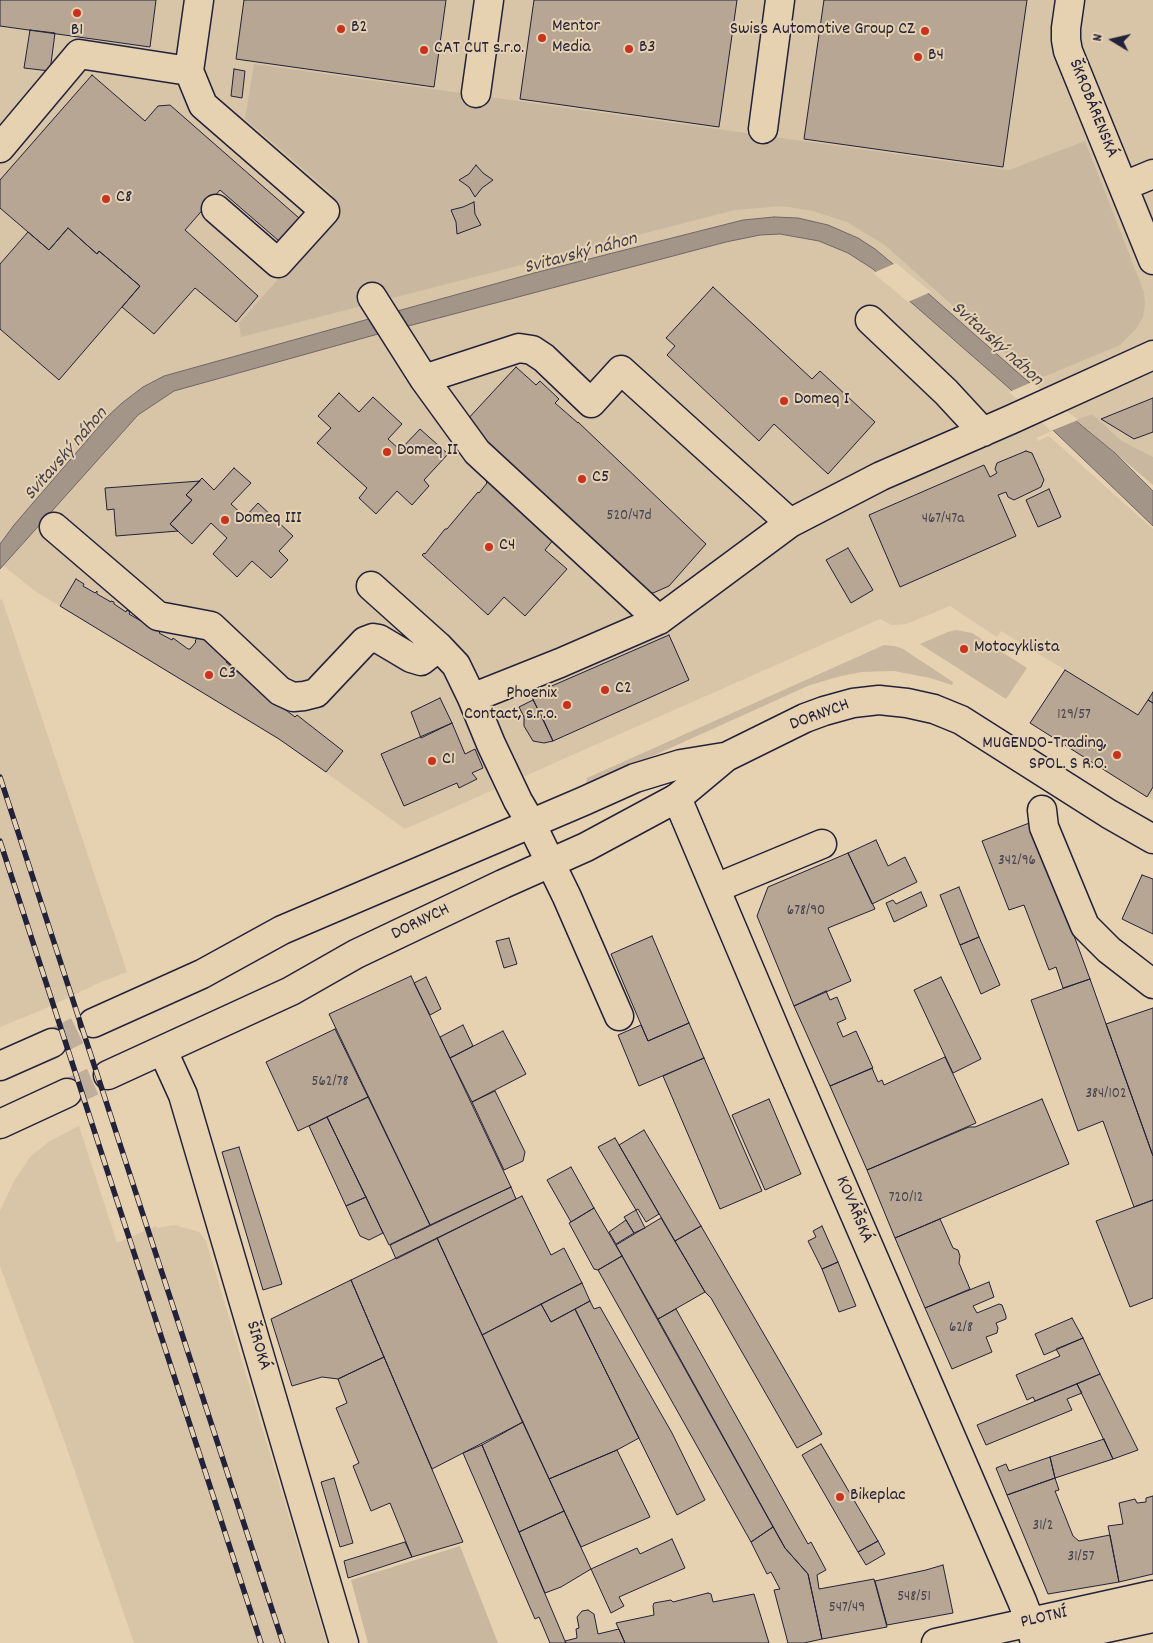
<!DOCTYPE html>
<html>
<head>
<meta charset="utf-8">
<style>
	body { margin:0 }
	#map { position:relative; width:1153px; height:1643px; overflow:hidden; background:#e6d1b0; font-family:Dekko,sans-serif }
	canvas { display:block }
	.north { position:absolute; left:1088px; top:15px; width:50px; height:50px; -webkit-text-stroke:4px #e6d1b0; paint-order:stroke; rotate:279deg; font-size:14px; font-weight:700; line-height:20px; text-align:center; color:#22223b }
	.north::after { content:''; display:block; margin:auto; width:18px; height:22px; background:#22223b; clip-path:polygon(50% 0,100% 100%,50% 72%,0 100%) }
</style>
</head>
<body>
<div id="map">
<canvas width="1153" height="1643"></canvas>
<div class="north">N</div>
</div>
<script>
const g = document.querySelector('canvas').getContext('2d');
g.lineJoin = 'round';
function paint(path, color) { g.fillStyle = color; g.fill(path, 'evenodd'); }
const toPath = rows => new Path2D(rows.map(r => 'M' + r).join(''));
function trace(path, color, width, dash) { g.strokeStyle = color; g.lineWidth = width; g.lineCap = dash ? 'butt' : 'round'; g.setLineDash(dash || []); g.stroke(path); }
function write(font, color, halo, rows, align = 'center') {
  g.font = font + ' Dekko,sans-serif'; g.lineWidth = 4; g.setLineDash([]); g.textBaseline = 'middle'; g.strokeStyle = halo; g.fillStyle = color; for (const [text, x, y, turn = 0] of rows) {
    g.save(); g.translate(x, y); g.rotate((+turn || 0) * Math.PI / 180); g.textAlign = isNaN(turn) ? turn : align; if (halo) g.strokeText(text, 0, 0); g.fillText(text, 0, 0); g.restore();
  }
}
paint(toPath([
	[0,0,1153,0,1153,457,1122,441,1092,414,1036,438,1038,441,1049,436,1153,529,1153,800,1030,723,1065,670,1001,631,997,637,950,606,906,624,892,625,880,619,405,829,279,739,35,591,0,563],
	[2,599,127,972,101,982,42,1010,0,1027,0,600],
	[79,1126,117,1243,156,1226,157,1228,174,1225,199,1232,206,1241,327,1643,134,1643,64,1440,0,1266,0,1211,14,1181,31,1156,50,1141]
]), '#d8c4a7');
paint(toPath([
	[254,64,1009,170,1085,141,1144,292,1145,304,1143,317,1136,329,1120,345,1036,380,885,245,847,222,813,211,782,206,735,210,241,337,239,323,326,226,334,203,331,193,245,119],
	[1092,414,1122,441,1153,457,1153,485,1076,420],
	[956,630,972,633,1027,668,1006,699,920,644,948,632],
	[884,645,895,646,903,649,953,682,952,685,930,678,894,671,862,672,841,676,810,685,586,786,587,778],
	[460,1546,498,1643,368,1643,351,1580]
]), '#c9b89f');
const water = toPath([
	[774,217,798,218,828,225,858,238,875,249,930,295,1024,378,1115,453,1153,491,1153,526,1009,388,873,269,848,253,819,241,780,234,760,235,726,242,378,334,174,391,138,415,0,569,0,544,14,525,107,417,122,403,143,387,164,376,534,273,743,220,774,217]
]);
paint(water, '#a39588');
trace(water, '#6f6769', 1);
paint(toPath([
	[896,263,931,292,908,302,873,273],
	[1032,382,1078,420,1051,431,1009,392]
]), '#e6d1b0');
const building = toPath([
	[0,0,156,0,150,47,0,26,0,0],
	[244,0,446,0,434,87,236,59,244,0],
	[534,0,737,0,719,127,520,99,534,0],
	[824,0,1027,0,1003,167,804,139,824,0],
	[30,30,55,33,50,71,24,68,30,30],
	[234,69,245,71,242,98,231,96,234,69],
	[92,75,145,121,158,106,170,105,299,218,279,241,220,190,185,230,258,296,236,322,195,288,154,334,122,307,140,286,99,251,97,254,68,228,49,250,0,208,0,180,92,75],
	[476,165,483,173,493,180,482,188,475,197,469,187,459,180,469,174,476,165],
	[474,202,475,214,481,225,457,234,456,222,451,210,463,207,474,202],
	[68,228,97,254,99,251,140,286,59,380,0,329,0,264,28,232,49,250,68,228],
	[713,287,812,379,820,371,875,422,828,474,774,424,759,441,667,355,675,346,666,338,713,287],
	[516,367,536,385,540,381,559,399,555,403,578,423,578,422,706,544,669,586,653,593,649,593,526,480,527,479,465,422,516,367],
	[339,393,359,412,373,397,402,424,388,439,400,450,420,429,448,454,424,480,429,486,412,505,397,491,376,514,359,498,367,488,317,443,331,428,318,416,339,393],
	[1153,398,1153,432,1134,439,1101,419,1153,398],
	[1026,451,1032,453,1044,480,1041,487,1014,500,1008,497,1006,492,998,495,1016,536,900,587,869,515,984,465,990,477,997,473,995,469,997,463,1026,451],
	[234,468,251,483,231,504,245,517,258,503,293,536,279,551,288,560,271,578,252,561,237,577,213,554,227,538,211,523,192,544,170,524,192,500,186,495,202,478,214,490,234,468],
	[488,480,514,503,513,504,554,539,545,550,567,569,525,616,504,597,488,615,422,555,424,553,425,554,445,529,447,529,478,492,479,493,487,483,486,482,488,480],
	[200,481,186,495,192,500,170,524,178,531,116,536,114,509,107,510,105,488,200,481],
	[1049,489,1061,517,1038,527,1026,500,1049,489],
	[848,548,873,590,851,603,826,560,848,548],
	[76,579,84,584,83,586,95,593,97,591,97,594,111,602,111,601,114,602,114,604,126,612,127,610,130,612,129,614,141,621,142,619,145,621,144,623,157,631,158,629,161,631,159,633,172,640,173,638,188,649,190,649,196,642,195,641,201,633,230,657,226,662,240,674,244,669,247,672,243,676,270,698,295,717,297,715,343,751,326,772,279,739,60,606,76,579],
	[669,635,689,680,553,741,531,695,669,635],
	[1065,670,1138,715,1148,700,1153,703,1153,787,1147,797,1030,723,1065,670],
	[1153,692,1153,703,1148,700,1153,692],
	[440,698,452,723,421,738,411,712,440,698],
	[533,700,543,719,553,741,544,743,533,741,524,726,524,717,519,707,533,700],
	[452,723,465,754,475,749,483,768,472,773,477,779,459,788,457,783,404,806,381,754,452,723],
	[1032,822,1090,979,1063,988,1056,967,1049,970,1024,905,1009,910,982,841,1032,822],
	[876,840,888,866,905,857,917,882,872,904,848,853,876,840],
	[848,853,875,909,828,928,851,981,794,1006,757,916,768,887,848,853],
	[1142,875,1153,879,1153,934,1122,919,1142,875],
	[959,887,979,937,960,945,940,895,959,887],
	[921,892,927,906,894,922,886,903,893,900,896,904,921,892],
	[652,936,689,1023,648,1041,611,954,652,936],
	[979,937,1000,985,981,994,960,945,979,937],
	[509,938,517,964,504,968,496,941,509,938],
	[411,976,511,1187,430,1225,329,1014,411,976],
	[426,977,441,1009,430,1015,414,983,426,977],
	[941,977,981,1059,953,1073,914,990,941,977],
	[1090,979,1153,1156,1153,1200,1134,1207,1103,1121,1078,1131,1031,1000,1090,979],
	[826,991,830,1000,837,997,846,1019,837,1023,843,1037,856,1031,873,1068,830,1086,794,1006,826,991],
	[1153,1008,1153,1156,1106,1024,1153,1008],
	[689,1023,704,1058,639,1086,618,1035,641,1025,648,1041,689,1023],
	[463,1025,473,1046,450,1058,440,1037,463,1025],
	[335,1029,368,1097,298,1131,266,1062,335,1029],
	[503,1031,526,1074,472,1102,450,1058,503,1031],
	[945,1057,976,1123,867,1170,830,1086,872,1068,878,1082,882,1080,884,1085,945,1057],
	[704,1058,762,1191,720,1209,663,1076,704,1058],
	[495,1091,525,1152,523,1161,504,1170,472,1102,495,1091],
	[368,1097,430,1225,389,1245,327,1117,368,1097],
	[769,1099,801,1174,765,1190,732,1115,769,1099],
	[1042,1099,1069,1164,895,1238,867,1170,969,1127,975,1127,1042,1099],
	[327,1117,366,1197,346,1206,309,1126,327,1117],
	[644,1130,701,1226,675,1241,619,1145,644,1130],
	[615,1138,659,1214,646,1222,638,1209,636,1210,598,1147,615,1138],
	[239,1147,282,1284,263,1290,222,1152,239,1147],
	[571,1167,594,1208,571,1222,547,1180,571,1167],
	[511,1187,516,1199,396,1259,390,1245,511,1187],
	[522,1196,551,1255,564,1248,582,1283,482,1335,437,1238,522,1196],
	[366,1197,383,1233,369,1240,360,1236,346,1206,366,1197],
	[1153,1200,1153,1298,1130,1307,1096,1221,1153,1200],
	[594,1208,622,1256,598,1270,594,1269,569,1223,594,1208],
	[636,1210,645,1228,634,1233,624,1217,636,1210],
	[661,1218,705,1292,658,1319,616,1245,661,1218],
	[940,1219,953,1248,958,1250,960,1256,959,1263,970,1289,925,1308,895,1238,940,1219],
	[626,1220,634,1233,616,1244,609,1232,626,1220],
	[701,1226,822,1434,797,1448,711,1298,705,1292,675,1241,701,1226],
	[822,1226,838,1262,822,1269,808,1241,816,1237,813,1231,822,1226],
	[437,1238,523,1422,432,1469,351,1280,437,1238],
	[622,1256,773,1527,751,1542,598,1270,622,1256],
	[838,1262,856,1306,839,1312,822,1269,838,1262],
	[351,1280,384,1357,338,1379,322,1377,292,1386,271,1319,351,1280],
	[989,1282,994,1297,973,1306,977,1313,999,1304,1002,1305,1006,1316,1006,1319,996,1323,998,1328,997,1333,986,1337,992,1352,952,1369,925,1308,989,1282],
	[582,1283,590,1301,551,1322,541,1304,582,1283],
	[590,1301,594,1309,600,1307,672,1433,705,1500,677,1515,575,1309,590,1301],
	[541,1304,551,1322,575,1309,639,1438,617,1450,549,1479,482,1335,541,1304],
	[676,1309,808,1544,811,1542,826,1570,817,1575,819,1589,874,1579,887,1627,822,1639,808,1574,785,1548,658,1319,676,1309],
	[1072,1318,1083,1338,1044,1355,1035,1334,1072,1318],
	[1083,1338,1100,1374,1035,1401,1033,1397,1027,1400,1016,1375,1060,1356,1056,1349,1083,1338],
	[384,1357,463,1542,412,1557,390,1503,371,1511,353,1466,359,1463,336,1408,347,1403,338,1379,384,1357],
	[1100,1374,1138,1450,1113,1459,1077,1384,1100,1374],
	[1077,1384,1082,1393,1067,1399,1072,1410,986,1445,977,1425,1077,1384],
	[523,1422,564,1511,519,1532,482,1445,523,1422],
	[1104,1439,1113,1459,1055,1478,1050,1457,1104,1439],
	[821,1444,878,1541,858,1552,802,1455,821,1444],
	[482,1445,565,1641,566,1643,550,1643,539,1617,535,1619,463,1453,482,1445],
	[617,1450,650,1517,581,1547,549,1479,617,1450],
	[1050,1457,1055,1478,1007,1495,996,1468,1006,1464,1009,1471,1050,1457],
	[334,1478,353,1543,340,1547,321,1482,334,1478],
	[1055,1478,1059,1490,1055,1491,1073,1536,1079,1541,1110,1535,1119,1582,1048,1594,1007,1495,1055,1478],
	[1153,1496,1153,1574,1119,1582,1108,1526,1123,1524,1119,1503,1135,1499,1137,1503,1146,1502,1146,1498,1153,1496],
	[564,1511,591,1569,561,1587,545,1593,519,1532,564,1511],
	[773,1527,785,1548,808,1574,822,1639,804,1643,788,1643,774,1590,780,1589,771,1572,767,1574,751,1542,773,1527],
	[672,1539,685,1568,619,1597,624,1606,611,1613,591,1569,637,1548,640,1554,672,1539],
	[878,1541,885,1554,866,1565,858,1552,878,1541],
	[405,1542,412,1557,348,1578,344,1561,405,1542],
	[943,1565,953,1613,887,1625,875,1581,926,1570,943,1565],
	[708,1593,711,1594,713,1602,754,1594,769,1643,625,1643,616,1623,654,1615,653,1606,654,1603,671,1600,673,1602,708,1593],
	[588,1610,594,1614,598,1634,619,1629,625,1643,566,1643,565,1641,577,1638,576,1629,579,1628,577,1617,582,1611,588,1610]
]);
paint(building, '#b6a693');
trace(building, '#22223b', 1);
trace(toPath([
	[52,1043,93,1023],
	[67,1093,108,1075]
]), '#bfae99', 28, [28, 14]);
const minor = toPath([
	[199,0,189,71,203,105,325,211,278,263,216,209],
	[1070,0,1066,28,1066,40,1068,51,1153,260],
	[476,93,489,0],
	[763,129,780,0],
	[0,148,79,54,189,71],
	[1124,186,1153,174],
	[372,297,424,379,477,452,659,620],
	[870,320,946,392,983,432],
	[424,379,519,348,532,350,544,358,591,403,621,370,790,523],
	[54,527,158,616,211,626,280,691,293,697,304,696,316,693,365,641,373,638,379,639,411,658,421,661,439,647],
	[371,586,439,647,456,665,472,698,491,744,518,801,531,823,567,897,619,1016],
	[472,698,560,663,659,620,790,523,881,476,1010,420,1153,355],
	[677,798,785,1053,1022,1601,1030,1622,1035,1643],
	[1042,810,1044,827,1085,926,1109,950,1153,984],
	[716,888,822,844],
	[163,1051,183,1095,344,1643],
	[936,1643,1153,1595],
	[1037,1643,1153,1618]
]);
const major = toPath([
	[93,1023,202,974,282,930,584,801,635,778,681,764,724,757],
	[0,1066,52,1043],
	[108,1075,291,991,356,954,503,884,586,847,677,798,726,757,805,718,824,711,853,703,879,700,907,703,934,709,961,720,1109,814,1153,839],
	[0,1124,67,1093]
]);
trace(minor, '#22223b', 31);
trace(major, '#22223b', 31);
trace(minor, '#e6d1b0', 28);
trace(major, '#e6d1b0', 28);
const rail = toPath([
	[0,777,283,1643],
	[0,841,261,1643]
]);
trace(rail, '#22223b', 5.5);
trace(rail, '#e6d1b0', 4, [11]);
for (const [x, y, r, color] of [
	[77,13,5,"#c8321e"],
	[341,29,5,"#c8321e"],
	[925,31,5,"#c8321e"],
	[542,38,5,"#c8321e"],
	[629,49,5,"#c8321e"],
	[424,50,5,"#c8321e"],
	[918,57,5,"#c8321e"],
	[106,199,5,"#c8321e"],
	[784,401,5,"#c8321e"],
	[387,452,5,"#c8321e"],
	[582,479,5,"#c8321e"],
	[225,520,5,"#c8321e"],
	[489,547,5,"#c8321e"],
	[964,649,5,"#c8321e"],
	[209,675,5,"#c8321e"],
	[605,690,5,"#c8321e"],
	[567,705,5,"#c8321e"],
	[1117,755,5,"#c8321e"],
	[432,761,5,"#c8321e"],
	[840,1497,5,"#c8321e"]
]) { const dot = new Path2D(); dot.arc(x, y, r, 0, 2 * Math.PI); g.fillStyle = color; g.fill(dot); trace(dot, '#e6d1b0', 2); }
write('15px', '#474351', null, [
	["520/47d",629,517],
	["467/47a",943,520],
	["129/57",1074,716],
	["342/96",1017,862],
	["678/90",806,912],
	["562/78",330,1083],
	["384/102",1106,1095],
	["720/12",906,1199],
	["62/8",961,1329],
	["31/2",1043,1527],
	["31/57",1081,1558],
	["548/51",914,1598],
	["547/49",847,1609]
]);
write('18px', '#22223b', '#e6d1b0', [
	["Mentor",552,28],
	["Media",552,49],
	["B2",351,29],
	["Swiss Automotive Group CZ",915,31,"right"],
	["B1",77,32,"center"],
	["B3",639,49],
	["CAT CUT s.r.o.",434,50],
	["B4",928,57],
	["C8",116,199],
	["Domeq I",794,401],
	["Domeq II",397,452],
	["C5",592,479],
	["Domeq III",235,520],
	["C4",499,547],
	["Motocyklista",974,649],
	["C3",219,675],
	["C2",615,690],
	["Phoenix",557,695,"right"],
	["Contact, s.r.o.",557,716,"right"],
	["MUGENDO-Trading,",1107,745,"right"],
	["SPOL. S R.O.",1107,766,"right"],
	["C1",442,761],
	["Bikeplac",850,1497]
], 'left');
write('18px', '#22223b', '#e6d1b0', [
	["ŠKROBÁRENSKÁ",1092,109,68],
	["DORNYCH",820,716,-20],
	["DORNYCH",421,923,-26],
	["KOVÁŘSKÁ",853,1210,67],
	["ŠIROKÁ",257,1346,74],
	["PLOTNÍ",1044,1619,-13]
]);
write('italic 19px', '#423f4e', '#e6d1b0', [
	["Svitavský náhon",581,255,-15],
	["Svitavský náhon",996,345,42],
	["Svitavský náhon",67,455,-49]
]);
</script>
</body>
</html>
